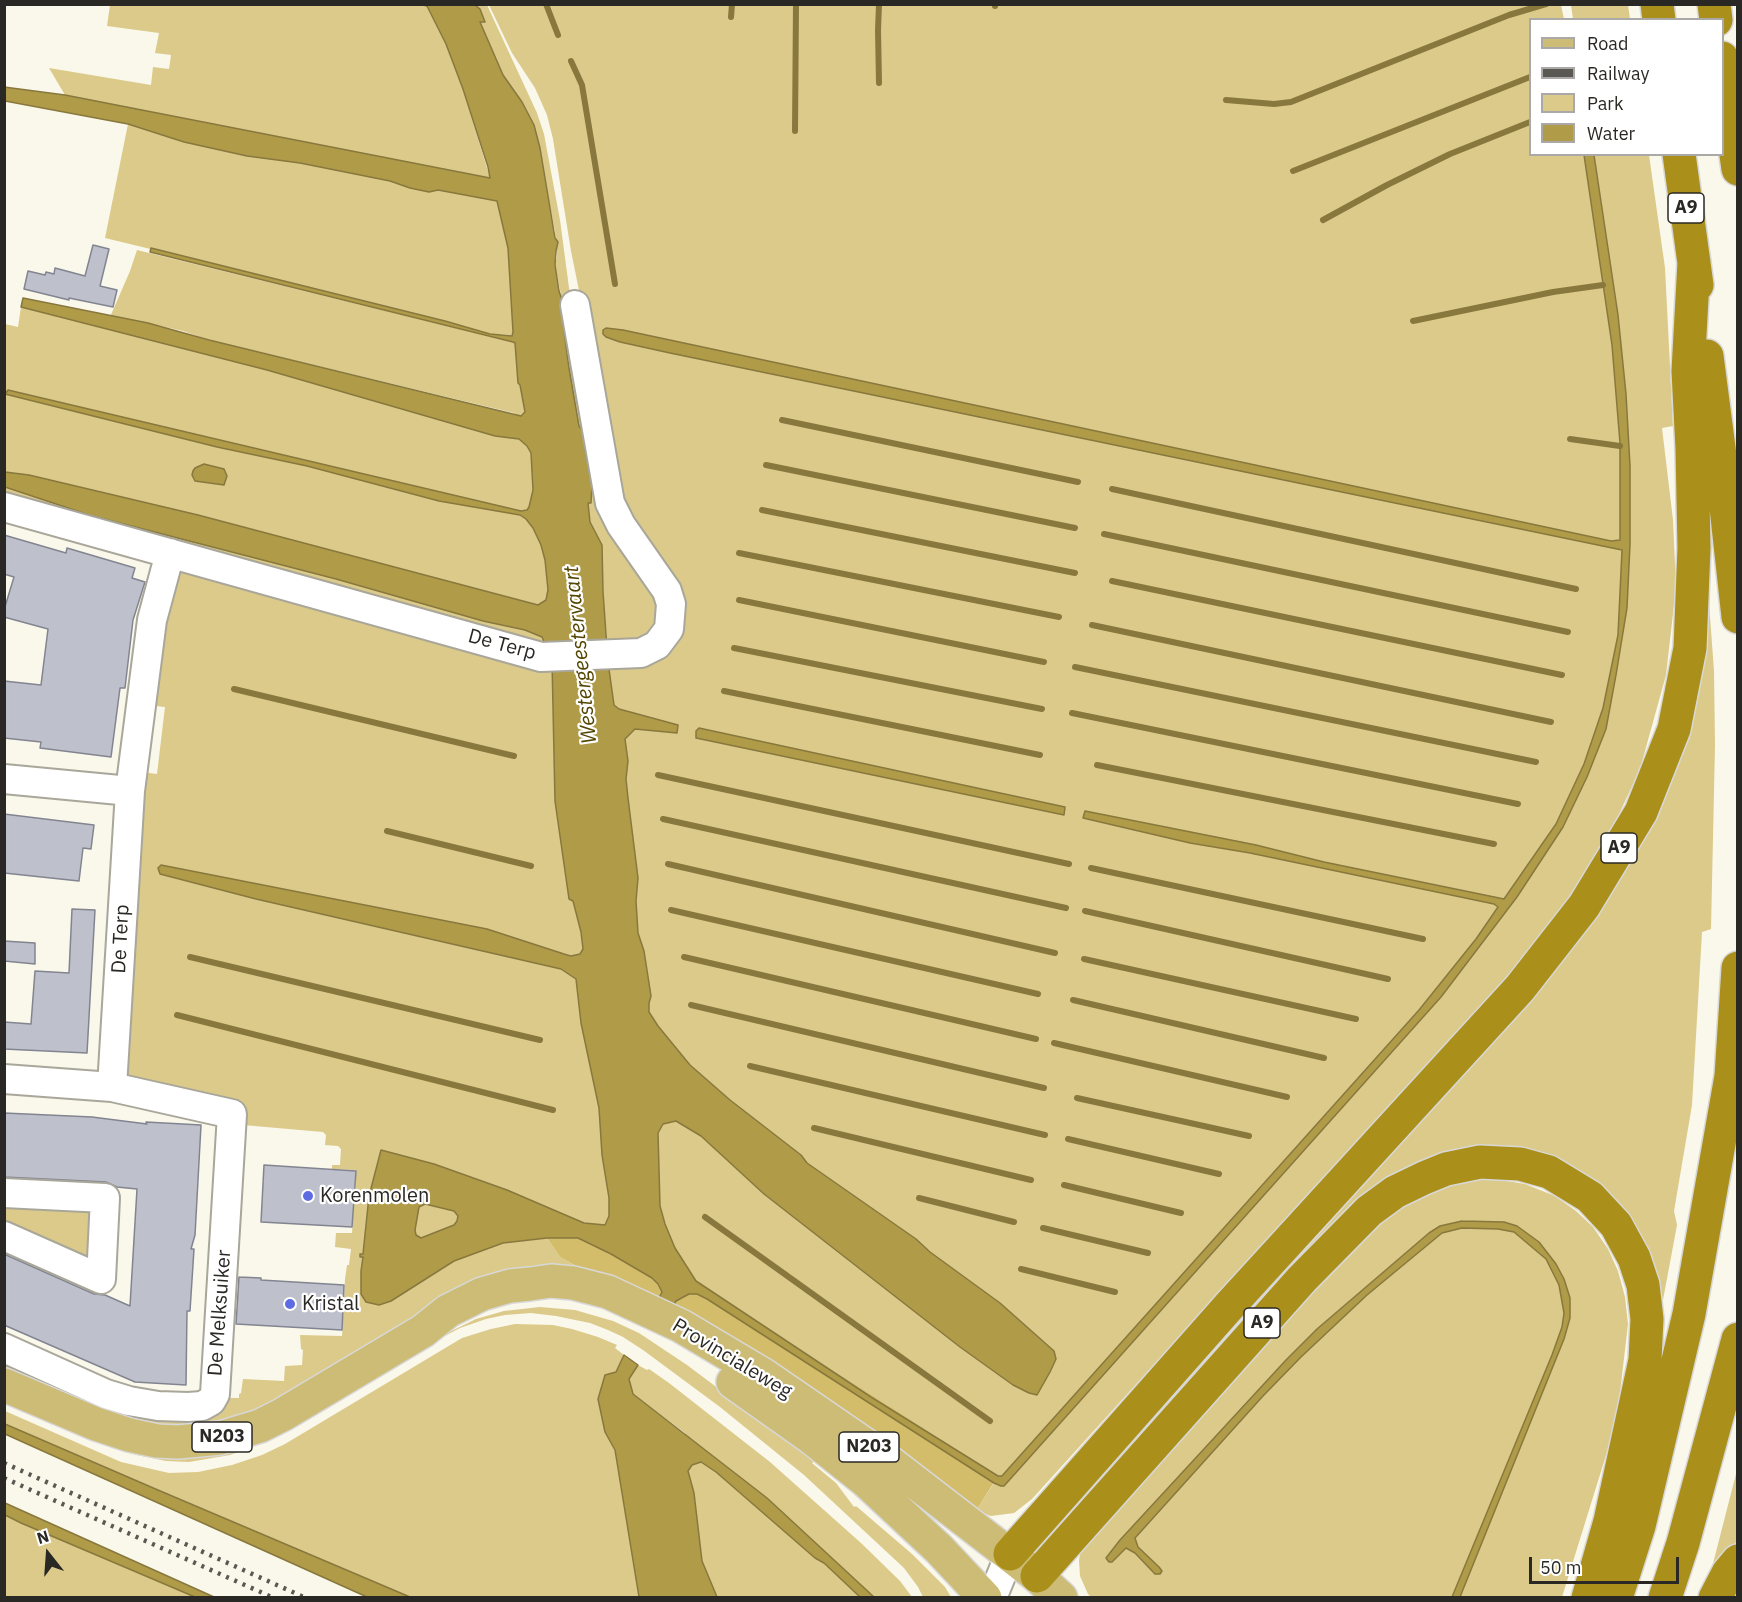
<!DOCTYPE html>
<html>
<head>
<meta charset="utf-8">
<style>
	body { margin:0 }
	#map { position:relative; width:1742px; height:1602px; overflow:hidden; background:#faf7eb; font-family:"IBM Plex Sans",sans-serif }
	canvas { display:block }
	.frame { position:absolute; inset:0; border:6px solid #2a2824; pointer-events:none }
	.legend { position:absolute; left:1529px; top:18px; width:195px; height:138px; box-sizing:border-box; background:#fff; border:2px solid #aaa9a7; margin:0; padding:8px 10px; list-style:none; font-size:18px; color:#2a2824 }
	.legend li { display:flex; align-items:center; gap:12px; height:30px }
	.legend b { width:30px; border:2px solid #aaa9a7 }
	.north { position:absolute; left:18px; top:1524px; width:60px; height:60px; -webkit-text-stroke:4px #fff; paint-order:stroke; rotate:343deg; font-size:16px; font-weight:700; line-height:24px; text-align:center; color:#2a2824 }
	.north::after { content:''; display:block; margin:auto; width:21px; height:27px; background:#2a2824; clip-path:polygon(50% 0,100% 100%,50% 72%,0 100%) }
	.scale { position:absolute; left:1529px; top:1557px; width:150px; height:27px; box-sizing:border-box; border:3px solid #2a2824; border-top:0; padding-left:8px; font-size:18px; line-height:21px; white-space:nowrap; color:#2a2824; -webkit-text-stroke:4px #fff; paint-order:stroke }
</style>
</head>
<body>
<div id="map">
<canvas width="1742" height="1602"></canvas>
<div class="frame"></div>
<ul class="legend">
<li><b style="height:8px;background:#ccbc76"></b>Road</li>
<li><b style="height:8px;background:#5a5852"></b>Railway</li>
<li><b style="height:16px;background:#dbca89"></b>Park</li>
<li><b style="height:16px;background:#b09b48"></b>Water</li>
</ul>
<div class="north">N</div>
<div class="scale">50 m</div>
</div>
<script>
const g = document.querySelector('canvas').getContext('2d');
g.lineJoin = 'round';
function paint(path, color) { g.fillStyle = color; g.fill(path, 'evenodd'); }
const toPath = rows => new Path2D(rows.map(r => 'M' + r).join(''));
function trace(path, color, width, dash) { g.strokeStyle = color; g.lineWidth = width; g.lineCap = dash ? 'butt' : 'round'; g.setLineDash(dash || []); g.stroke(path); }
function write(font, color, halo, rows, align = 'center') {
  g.font = font + ' "IBM Plex Sans",sans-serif'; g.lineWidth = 4.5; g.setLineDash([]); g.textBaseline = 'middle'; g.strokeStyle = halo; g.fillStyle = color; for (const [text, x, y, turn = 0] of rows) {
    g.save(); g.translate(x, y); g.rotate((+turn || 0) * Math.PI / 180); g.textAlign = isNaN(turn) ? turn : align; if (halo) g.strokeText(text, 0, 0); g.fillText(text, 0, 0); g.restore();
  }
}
paint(toPath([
	[110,5,427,6,446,44,463,89,490,178,65,95,49,68,151,85,153,67,169,69,171,55,155,53,159,33,107,26],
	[475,5,487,5,537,113,544,134,560,220,571,303,598,458,648,570,663,630,608,651,603,592,602,545,590,522,588,502,591,502,591,478,585,449,585,434,579,426,573,401,561,295,555,265,557,257,555,231,534,125,522,102,503,75,479,21,485,21,480,9],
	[489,5,1561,5,1564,19,1530,20,1530,154,1584,155,1612,345,1620,443,1620,540,1611,541,606,328,670,353,1622,550,1618,635,1603,708,1584,764,1556,824,1504,899,1324,862,1256,845,1189,833,1132,829,1190,843,1250,853,1494,904,1498,907,1476,939,1419,1010,1010,1468,1015,1473,1441,997,1517,897,1563,827,1606,729,1627,608,1630,544,1630,466,1626,394,1618,315,1594,155,1649,155,1665,268,1673,426,1662,428,1673,520,1676,587,1666,675,1640,769,1606,842,1570,903,1512,976,1219,1302,1168,1349,1032,1499,1014,1513,991,1516,976,1511,994,1483,696,1281,675,1248,665,1224,660,1206,658,1133,663,1124,676,1121,701,1136,764,1194,960,1347,1043,1384,1056,1359,1054,1351,1000,1303,930,1252,916,1239,807,1163,801,1155,730,1100,690,1065,658,1026,649,1012,644,951,638,933,636,901,638,878,628,798,626,779,628,761,625,739,635,729,677,733,678,726,619,709,614,705,608,662,674,628,627,527,571,251,553,139,547,115,535,88,512,53],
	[699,728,1065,807,1064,814,696,738],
	[1571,5,1628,5,1630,19,1573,19],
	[128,124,184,142,247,156,300,163,390,181,410,188,429,192,438,190,497,201,508,248,513,335,490,334,374,303,105,238],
	[137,250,512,342,515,343,525,413,518,416,514,413,209,340,183,331,148,323,110,317,130,271],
	[21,307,267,370,495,436,519,439,524,442,531,453,533,490,529,507,527,510,521,511,8,390,5,393,217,447,307,466,439,501,520,515,526,519,533,528,541,545,545,560,548,590,546,600,538,605,198,515,29,475,5,472,5,324,18,327],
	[4,487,89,515,336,579,483,621,525,630,542,637,545,647,5,502],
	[1704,536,1714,671,1715,745,1711,929,1702,932,1692,1105,1674,1211,1677,1225,1657,1332,1578,1176,1433,1160,1067,1524,1063,1521,1455,1082,1641,836],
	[173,568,552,661,555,801,569,899,573,901,581,932,583,949,581,954,577,956,564,954,487,929,160,865,160,874,256,899,561,969,576,979,581,1023,599,1108,602,1155,609,1198,609,1216,605,1226,584,1223,507,1190,434,1164,381,1150,369,1196,355,1195,356,1170,332,1169,332,1165,340,1165,341,1149,338,1146,325,1145,326,1135,323,1132,243,1125,124,1081,141,772,157,774,165,707,146,705],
	[1472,1179,1501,1180,1525,1184,1555,1196,1576,1211,1593,1227,1608,1249,1618,1271,1625,1297,1628,1324,1619,1401,1607,1452,1562,1597,1092,1598,1088,1594,1080,1576,1079,1560,1082,1544,1220,1388,1375,1225,1403,1204,1449,1183],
	[354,1198,369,1199,363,1254,361,1254,363,1257,361,1271,361,1294,391,1301,454,1261,504,1243,547,1238,560,1257,580,1268,553,1271,243,1420,153,1429,5,1373,5,1358,95,1397,239,1398,239,1394,241,1393,243,1379,284,1381,285,1366,302,1365,303,1350,301,1349,300,1335,342,1336,345,1279,347,1265,349,1265,351,1249,335,1247,336,1233,352,1233],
	[4,1201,92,1208,92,1260,5,1227],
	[425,1204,454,1211,458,1216,457,1221,454,1225,421,1238,416,1235,415,1230,419,1207],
	[540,1307,575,1310,613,1321,639,1333,687,1365,815,1461,812,1463,836,1483,854,1507,856,1506,912,1554,945,1587,951,1597,923,1597,918,1587,904,1568,804,1475,720,1407,643,1350,623,1337,608,1330,590,1323,556,1316,531,1313,505,1315,486,1319,460,1328,426,1346,290,1429,268,1441,230,1455,189,1462,166,1461,132,1454,93,1441,95,1438,157,1455,433,1340,476,1319,504,1311],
	[515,1324,553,1325,572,1329,598,1337,617,1345,615,1348,624,1355,616,1372,605,1375,598,1399,605,1432,615,1449,639,1597,410,1597,5,1424,5,1411,121,1462,169,1473,198,1472,232,1465,262,1455,285,1444,462,1338,491,1329],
	[638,1365,647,1370,649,1369,669,1383,770,1462,861,1543,900,1581,912,1597,717,1597,702,1561,699,1545,694,1493,688,1471,685,1433,633,1394,629,1379],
	[1737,1470,1737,1541,1713,1572,1707,1587],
	[5,1513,133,1570,195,1597,5,1598]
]), '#dbca89');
paint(toPath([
	[547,1238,578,1238,612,1254,652,1278,658,1284,662,1292,658,1300,580,1268,560,1257],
	[696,1281,744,1314,998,1476,976,1511,672,1308,676,1301,689,1294]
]), '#d3bd6b');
const water = toPath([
	[423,5,475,5,480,9,485,22,480,22,503,75,522,102,534,125,540,148,555,238,558,242,556,251,555,265,559,291,562,300,562,312,565,315,563,324,569,368,579,426,585,434,585,449,592,485,591,503,588,503,590,522,602,545,603,592,608,662,614,705,619,709,678,725,677,733,635,729,625,739,628,761,626,779,628,798,638,878,636,901,638,933,644,951,651,996,649,1003,649,1012,658,1026,690,1065,730,1100,801,1155,807,1163,916,1239,930,1252,1000,1303,1054,1351,1056,1359,1050,1372,1037,1395,1029,1393,1013,1385,960,1347,764,1194,701,1136,676,1121,663,1124,658,1133,660,1206,665,1224,675,1248,696,1281,871,1397,998,1476,1002,1476,1009,1468,1419,1010,1476,939,1498,907,1494,904,1250,853,1190,843,1083,818,1085,811,1256,845,1324,862,1504,899,1556,824,1584,764,1603,708,1618,635,1622,550,670,353,620,342,606,337,603,334,603,330,606,328,623,330,1611,541,1620,540,1620,443,1612,345,1584,155,1594,155,1618,315,1626,394,1630,466,1630,544,1627,608,1616,675,1606,729,1587,777,1563,827,1517,897,1441,997,1004,1486,1001,1486,994,1483,707,1299,697,1294,689,1294,676,1301,672,1308,658,1300,662,1292,658,1284,652,1278,611,1254,578,1238,547,1238,503,1243,454,1261,391,1301,379,1305,366,1302,361,1294,361,1271,363,1257,360,1257,360,1254,363,1254,369,1196,381,1150,434,1164,507,1190,584,1223,605,1225,609,1216,609,1198,602,1155,599,1108,581,1023,576,979,561,969,256,899,160,874,158,868,161,865,487,929,564,954,571,956,580,954,583,949,581,932,573,901,569,899,555,801,552,661,542,637,525,630,483,621,336,579,89,515,5,487,5,472,29,475,198,515,538,605,546,600,548,590,545,560,541,545,533,528,526,519,520,515,439,501,307,466,217,447,5,394,8,390,521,511,527,510,529,507,533,490,531,453,527,446,519,439,495,436,267,370,21,307,23,298,148,323,209,340,521,416,525,412,520,385,518,383,515,343,513,342,150,252,151,248,445,321,490,334,512,336,513,332,508,248,497,201,438,190,429,192,410,188,390,181,300,163,247,156,184,142,128,124,5,101,4,87,65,95,490,178,488,167,463,89,446,44,427,6,423,5],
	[425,1204,454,1211,458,1216,457,1221,454,1225,421,1238,416,1235,415,1230,419,1207,425,1204],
	[204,464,224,469,227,476,224,485,195,481,192,475,193,471,195,468,204,464],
	[699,728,1065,807,1064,815,696,738,696,731,699,728],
	[1462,1221,1504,1222,1517,1226,1539,1242,1556,1264,1564,1279,1570,1298,1570,1318,1564,1339,1460,1597,1452,1597,1552,1355,1562,1327,1564,1313,1559,1285,1546,1259,1514,1232,1498,1229,1462,1228,1442,1233,1367,1295,1301,1357,1263,1396,1135,1538,1138,1547,1159,1567,1162,1571,1160,1574,1155,1574,1135,1553,1126,1548,1112,1562,1109,1562,1106,1558,1120,1540,1286,1360,1317,1329,1429,1233,1440,1226,1462,1221],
	[624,1355,638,1365,629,1379,633,1394,767,1498,874,1597,860,1597,824,1563,815,1558,716,1472,701,1462,692,1465,688,1471,694,1493,702,1561,717,1597,639,1597,615,1450,605,1432,598,1399,605,1375,616,1372,624,1355],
	[5,1424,158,1490,410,1597,367,1597,5,1434,5,1424],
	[5,1503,214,1597,195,1597,21,1523,5,1515,5,1503]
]);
paint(water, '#b09b48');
trace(water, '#88783d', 1.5);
trace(toPath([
	[546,4,558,35],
	[995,6,995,4],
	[731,17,732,4],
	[571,61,582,85,615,284],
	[879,83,878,30,879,4],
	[1226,100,1274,104,1291,102,1509,15,1546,4],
	[795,131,796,4],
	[1293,171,1530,77],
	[1323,220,1387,185,1450,154,1530,122],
	[1413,321,1553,292,1603,285],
	[782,420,1078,482],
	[1570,439,1620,446],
	[766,465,1075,528],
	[1112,489,1576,589],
	[762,510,1075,573],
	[1104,534,1568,632],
	[739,553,1059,617],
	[1112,581,1562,675],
	[739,600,1044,662],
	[1092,625,1551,722],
	[734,648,1042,709],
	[1075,667,1536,762],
	[234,689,514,756],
	[724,691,1040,755],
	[1072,713,1518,804],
	[1097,765,1494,844],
	[658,775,1069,864],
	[663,819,1066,908],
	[387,831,531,866],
	[668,864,1055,953],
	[1091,868,1423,939],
	[671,910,1038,994],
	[1085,911,1388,979],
	[190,957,540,1040],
	[684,957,1036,1039],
	[1084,959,1356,1019],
	[1073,1000,1324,1058],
	[691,1005,1044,1088],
	[177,1015,553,1110],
	[1054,1043,1287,1097],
	[750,1066,1045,1135],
	[1077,1098,1249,1136],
	[814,1128,1031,1180],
	[1068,1139,1219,1174],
	[1064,1185,1181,1213],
	[919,1198,1014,1222],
	[705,1217,990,1421],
	[1043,1228,1148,1253],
	[1021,1269,1115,1292]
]), '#88783d', 6);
const building = toPath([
	[93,245,109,249,100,286,117,290,113,307,69,298,69,300,24,289,28,271,45,275,46,272,54,274,55,268,85,276,93,245],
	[4,535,66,553,67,548,135,568,132,578,145,582,133,620,125,688,120,688,111,757,40,748,41,742,4,738,4,681,41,685,48,629,4,617,4,610,14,577,4,574,4,535],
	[4,814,94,825,91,849,83,848,79,881,4,873,4,814],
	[72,909,95,910,87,1053,4,1049,4,1022,31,1024,35,971,69,973,72,909],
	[4,941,35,943,35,964,4,961,4,941],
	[4,1113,92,1117,147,1124,146,1122,201,1125,195,1235,191,1249,194,1249,190,1311,187,1311,186,1385,135,1382,4,1325,4,1254,94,1294,105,1295,130,1306,137,1189,117,1187,106,1182,4,1177,4,1113],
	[264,1165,356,1171,352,1227,261,1222,264,1165],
	[239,1277,261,1278,261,1280,344,1285,342,1330,236,1324,239,1277]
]);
paint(building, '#bec1cc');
trace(building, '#828590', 1.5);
const minor = toPath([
	[4,507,541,657,641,653,657,645,669,629,671,604,667,591,621,525,610,503,575,305],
	[4,779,130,791],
	[4,1079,112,1087,232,1114,215,1394,211,1401,202,1406,188,1407,158,1406,129,1401,106,1394,4,1348],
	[112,1087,130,791,152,620,170,553],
	[4,1193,105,1198,101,1279,4,1236],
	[992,1598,1010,1554]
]);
const major = toPath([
	[733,1382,812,1438,866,1481,939,1549,985,1598],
	[4,1385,96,1424,129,1435,157,1441,178,1442,220,1438,260,1426,282,1415,423,1331,448,1311,482,1294,510,1286,530,1284,551,1281,573,1283,608,1292,681,1326,765,1376,880,1455,1037,1576,1061,1598]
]);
const highway = toPath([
	[1657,4,1659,20],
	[1714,4,1716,20],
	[1722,58,1738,169],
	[1679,154,1697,285],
	[1707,356,1722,471,1738,617],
	[1010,1554,1231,1304,1520,988,1584,906,1641,812,1674,729,1690,648,1694,548,1692,449,1688,371,1694,262],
	[1037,1576,1302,1279,1369,1211,1395,1192,1424,1178,1446,1169,1480,1162,1520,1164,1549,1172,1590,1197,1616,1225,1634,1258,1643,1285,1647,1319,1645,1360,1610,1521,1588,1598],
	[1616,1598,1639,1526,1689,1314,1731,1076,1738,968],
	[1665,1598,1683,1543,1738,1339],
	[1715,1598,1728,1573,1738,1561]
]);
trace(minor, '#a9a69a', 32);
trace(major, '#d9d8d8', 36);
trace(highway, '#d9d8d8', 36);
trace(minor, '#fff', 28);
trace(major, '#ccbc76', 33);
trace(highway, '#aa901a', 33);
trace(toPath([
	[4,1463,306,1598],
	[4,1478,274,1598]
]), '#5a5852', 4.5, [3, 6]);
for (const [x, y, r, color] of [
	[308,1196,6,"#5e6ce3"],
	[290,1304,6,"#5e6ce3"]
]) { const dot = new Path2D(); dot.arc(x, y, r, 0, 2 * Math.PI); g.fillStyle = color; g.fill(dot); trace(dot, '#fff', 2); }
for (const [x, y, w] of [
	[1686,208,36],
	[1619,848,36],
	[1262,1323,36],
	[222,1437,60],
	[869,1447,60]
]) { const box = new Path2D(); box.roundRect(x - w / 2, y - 15, w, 30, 4.5); g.fillStyle = '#fff'; g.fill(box); trace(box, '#2a2824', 1.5); }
write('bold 18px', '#2a2824', null, [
	["A9",1686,208],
	["A9",1619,848],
	["A9",1262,1323],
	["N203",222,1437],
	["N203",869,1447]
]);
write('20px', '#2a2824', '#fff', [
	["De Terp",502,645,15],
	["De Terp",121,939,-87],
	["De Melksuiker",220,1313,-86],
	["Provincialeweg",732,1359,31]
]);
write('20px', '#2a2824', '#fff', [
	["Korenmolen",320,1196],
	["Kristal",302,1304]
], 'left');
write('italic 21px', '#534400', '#fff', [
	["Westergeestervaart",581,655,-96]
]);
</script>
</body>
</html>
